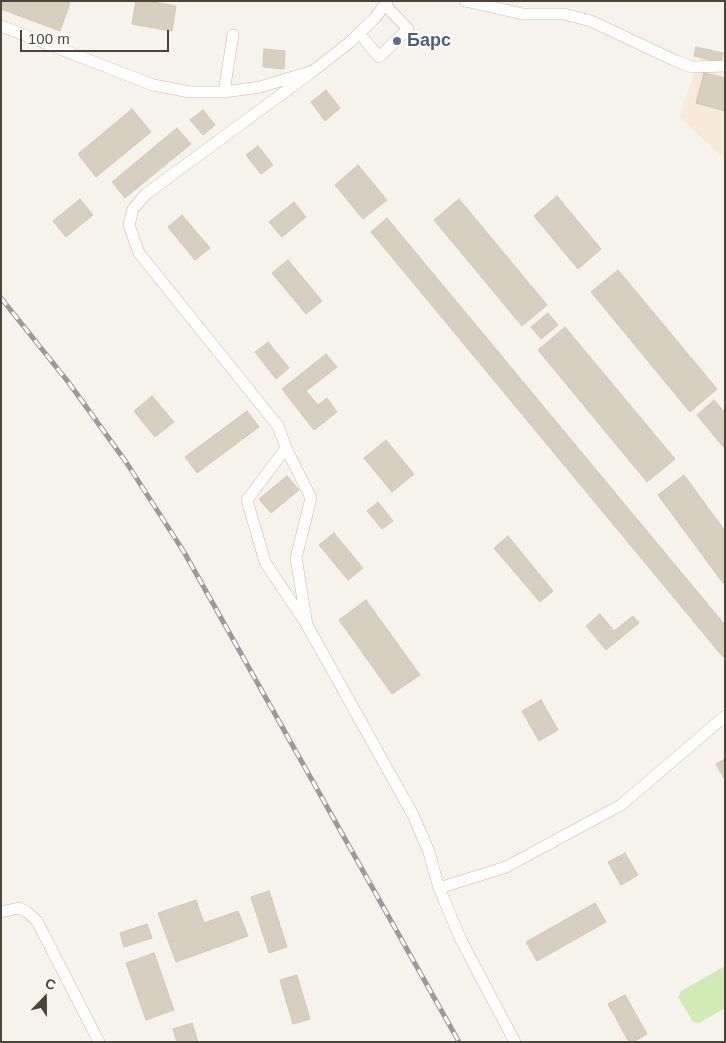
<!DOCTYPE html>
<html>
<head>
<meta charset="utf-8">
<style>
	body { margin:0 }
	#map { position:relative; width:726px; height:1043px; overflow:hidden; background:#f6f3ec; font-family:Helvetica,sans-serif }
	canvas { display:block }
	.frame { position:absolute; inset:0; border:2px solid #4b4439; pointer-events:none }
	.north { position:absolute; left:20px; top:973px; width:50px; height:50px; -webkit-text-stroke:4px #fff; paint-order:stroke; rotate:22deg; font-size:14px; font-weight:700; line-height:20px; text-align:center; color:#4b4439 }
	.north::after { content:''; display:block; margin:auto; width:18px; height:22px; background:#4b4439; clip-path:polygon(50% 0,100% 100%,50% 72%,0 100%) }
	.scale { position:absolute; left:20px; top:30px; width:149px; height:22px; box-sizing:border-box; border:2px solid #4b4439; border-top:0; padding-left:6px; font-size:15px; line-height:18px; white-space:nowrap; color:#4b4439; -webkit-text-stroke:4px #fff; paint-order:stroke }
</style>
</head>
<body>
<div id="map">
<canvas width="726" height="1043"></canvas>
<div class="frame"></div>
<div class="north">С</div>
<div class="scale">100 m</div>
</div>
<script>
const g = document.querySelector('canvas').getContext('2d');
g.lineJoin = 'round';
function paint(path, color) { g.fillStyle = color; g.fill(path, 'evenodd'); }
const toPath = rows => new Path2D(rows.map(r => 'M' + r).join(''));
function trace(path, color, width, dash) { g.strokeStyle = color; g.lineWidth = width; g.lineCap = dash ? 'butt' : 'round'; g.setLineDash(dash || []); g.stroke(path); }
function write(font, color, halo, rows, align = 'center') {
  g.font = font + ' Helvetica,sans-serif'; g.lineWidth = 4; g.setLineDash([]); g.textBaseline = 'middle'; g.strokeStyle = halo; g.fillStyle = color; for (const [text, x, y, turn = 0] of rows) {
    g.save(); g.translate(x, y); g.rotate((+turn || 0) * Math.PI / 180); g.textAlign = isNaN(turn) ? turn : align; if (halo) g.strokeText(text, 0, 0); g.fillText(text, 0, 0); g.restore();
  }
}
paint(toPath([
	[702,50,725,56,725,159,679,117]
]), '#f7ead8');
paint(toPath([
	[725,966,725,1008,699,1023,693,1022,678,997,681,991]
]), '#d2eab5');
const building = toPath([
	[1,1,65,1,70,3,60,31,1,9,1,1],
	[136,1,148,1,176,6,172,31,132,24,136,1],
	[696,47,723,53,721,62,694,56,696,47],
	[264,49,285,51,284,69,263,67,264,49],
	[704,73,725,78,725,111,696,103,704,73],
	[326,90,340,108,325,121,311,102,326,90],
	[132,109,151,132,96,177,78,154,132,109],
	[203,110,215,125,203,135,190,120,203,110],
	[177,128,191,144,125,198,112,182,177,128],
	[258,146,273,165,261,174,246,155,258,146],
	[358,165,387,200,363,219,335,185,358,165],
	[557,196,601,249,578,269,534,216,557,196],
	[80,199,93,215,66,237,53,221,80,199],
	[459,199,547,305,522,326,434,220,459,199],
	[294,202,306,217,282,237,269,222,294,202],
	[182,215,210,248,195,260,168,227,182,215],
	[387,218,725,625,725,655,723,657,371,232,387,218],
	[288,260,322,301,306,314,272,273,288,260],
	[618,270,717,389,690,412,591,292,618,270],
	[548,313,558,325,541,339,531,327,548,313],
	[565,327,675,459,647,482,538,350,565,327],
	[268,342,289,368,276,379,255,352,268,342],
	[326,354,337,367,306,391,318,405,327,398,337,412,314,430,282,389,326,354],
	[152,396,174,422,155,437,134,411,152,396],
	[714,400,725,413,725,449,697,415,714,400],
	[247,411,259,427,197,473,185,457,247,411],
	[386,440,414,474,392,492,364,458,386,440],
	[684,475,725,531,725,582,723,583,658,495,684,475],
	[287,476,299,490,271,513,259,499,287,476],
	[378,502,393,521,382,529,367,511,378,502],
	[334,533,363,568,348,580,319,545,334,533],
	[508,536,553,591,540,602,494,548,508,536],
	[366,600,420,675,392,694,339,620,366,600],
	[600,614,614,631,633,616,639,623,606,650,586,626,600,614],
	[541,700,558,730,539,741,522,711,541,700],
	[725,759,725,780,716,764,725,759],
	[625,853,638,875,621,885,608,862,625,853],
	[269,891,287,947,269,953,251,897,269,891],
	[196,900,204,923,238,911,248,936,176,962,158,913,196,900],
	[595,903,606,922,537,961,526,942,595,903],
	[147,924,152,938,124,947,120,933,147,924],
	[154,953,174,1010,146,1020,126,963,154,953],
	[297,975,310,1019,293,1024,280,980,297,975],
	[625,995,647,1034,633,1042,629,1042,608,1004,625,995],
	[192,1023,198,1042,177,1042,173,1029,192,1023]
]);
paint(building, '#d8cfc1');
trace(building, '#d3c7b4', 1);
const minor = toPath([
	[465,1,523,14,564,14,591,21,676,61,692,67,725,66],
	[1,26,153,85,190,92,224,92,260,87,313,71,350,42,376,17,387,1],
	[359,33,379,57,408,29,385,5],
	[224,92,233,35],
	[286,448,247,500,265,562,307,625,413,815,429,852,439,888,461,940,515,1042],
	[307,625,296,558,311,498,286,448,278,426,139,253,129,225,133,209,146,194,313,71],
	[439,888,506,867,621,805,725,716],
	[1,912,19,908,27,912,37,921,99,1042]
]);
trace(minor, '#c2bbae', 12);
trace(minor, '#fff', 11);
const rail = toPath([
	[1,298,69,383,126,462,184,552,459,1042]
]);
trace(rail, '#9a9a9a', 5);
trace(rail, '#fff', 3, [9]);
for (const [x, y, r, color] of [
	[397,41,5,"#5c6f8a"]
]) { const dot = new Path2D(); dot.arc(x, y, r, 0, 2 * Math.PI); g.fillStyle = color; g.fill(dot); trace(dot, '#fff', 2); }
write('bold 18px', '#4e5e75', '#fff', [
	["Барс",407,41]
], 'left');
</script>
</body>
</html>
